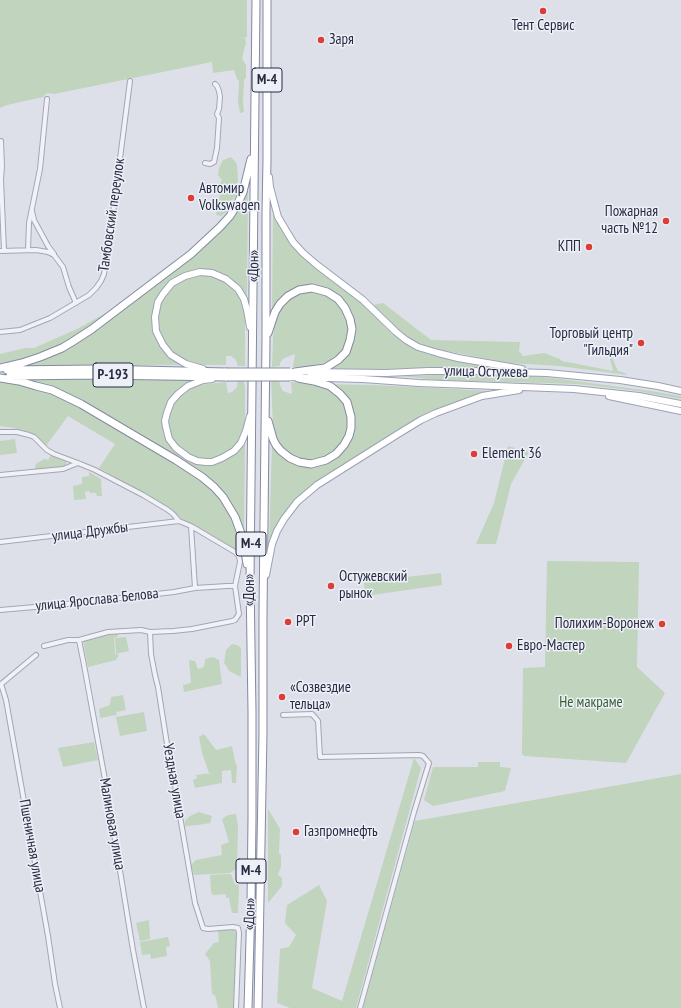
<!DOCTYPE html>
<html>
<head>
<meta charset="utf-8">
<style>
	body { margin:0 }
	canvas { display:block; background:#dee0e9 }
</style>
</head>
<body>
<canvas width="681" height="1008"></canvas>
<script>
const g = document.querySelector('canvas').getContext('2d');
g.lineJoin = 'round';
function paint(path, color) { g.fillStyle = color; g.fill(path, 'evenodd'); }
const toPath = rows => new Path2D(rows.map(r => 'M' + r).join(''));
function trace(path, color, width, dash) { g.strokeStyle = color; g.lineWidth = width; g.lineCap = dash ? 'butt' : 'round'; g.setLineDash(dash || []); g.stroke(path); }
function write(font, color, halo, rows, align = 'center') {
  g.font = font + ' "PT Sans Narrow",sans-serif'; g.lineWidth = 3; g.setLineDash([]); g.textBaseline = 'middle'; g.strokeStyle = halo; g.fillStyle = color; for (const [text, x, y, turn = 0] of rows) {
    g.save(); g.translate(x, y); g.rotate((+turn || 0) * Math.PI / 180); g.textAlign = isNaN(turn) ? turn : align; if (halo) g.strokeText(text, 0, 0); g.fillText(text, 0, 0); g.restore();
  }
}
paint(toPath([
	[0,0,247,0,247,37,242,38,245,38,246,43,242,58,246,65,246,78,244,80,243,101,244,112,240,113,238,102,239,81,237,79,234,70,213,73,212,62,54,94,47,93,43,97,7,105,0,108],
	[231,157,237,164,238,180,236,189,237,195,230,202,230,206,228,211,221,216,216,215,220,195,218,191,218,186,222,180,218,175,219,168,223,160],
	[247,189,248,189,247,299,244,308,245,321,245,366,238,366,236,360,231,356,226,356,226,365,202,365,191,363,183,360,181,365,50,366,25,367,25,366,58,353,82,339,98,328,236,213,244,196],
	[273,212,284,235,298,253,317,269,357,298,391,333,403,342,414,349,427,354,460,361,495,367,330,370,324,363,305,367,293,367,295,354,287,357,283,359,280,363,280,366,272,367,273,338,275,323,278,312,272,308],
	[383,303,431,340,520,342,519,351,523,356,544,353,560,359,562,361,613,371,610,359,611,357,612,357,618,371,625,373,627,375,559,366,510,363,431,348,413,341,403,334,388,321,373,305],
	[104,314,105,316,75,337,56,347,19,361,0,363,0,354,25,348,34,348,77,329],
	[477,374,521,375,553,378,651,391,681,396,681,399,638,391,577,384,438,380,401,376],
	[238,377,242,377,245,386,245,424,240,439,245,442,244,527,244,531,237,533,241,550,240,551,235,550,192,524,186,522,173,511,156,500,99,468,115,444,68,416,46,446,36,436,31,433,14,428,0,426,0,382,14,383,25,380,187,378,192,387,206,384,226,382,228,393,232,392,237,387],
	[271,378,279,378,280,385,283,391,291,394,292,393,291,382,318,384,373,385,494,391,478,394,467,398,435,411,409,424,314,484,300,495,289,507,281,519,269,542,272,446,277,442,273,427],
	[15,439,17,453,0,455,0,441],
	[508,446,529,452,511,484,496,544,476,544,494,503],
	[51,455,67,462,64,467,37,471,35,468,36,464,44,459,48,460],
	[89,472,101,479,102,496,97,496,96,493,90,493,89,491,85,492,86,499,74,500,73,486,82,484,82,477,89,476,90,489],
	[547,561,639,562,637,667,665,693,626,763,524,756,522,754,523,668,545,667],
	[441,573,442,585,365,596,364,582],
	[109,634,118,634,117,637,114,638,115,654,116,654,115,638,126,637,129,651,116,654,119,655,116,660,88,667,83,641],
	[232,644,237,645,241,648,241,677,229,671,227,667,224,663,226,650],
	[213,657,219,660,222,684,184,692,183,685,191,683,189,660,195,661,198,669,204,667,205,659],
	[123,695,126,710,116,712,117,715,100,718,99,709,110,705,111,697],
	[144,712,147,731,120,736,116,717],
	[204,734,216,750,232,746,235,762,237,766,236,783,232,783,231,770,222,771,222,783,195,788,193,780,197,778,196,775,214,773,209,773,202,753,199,737],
	[94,742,98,760,63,767,58,748],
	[414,758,421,768,356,1008,290,1008,277,1003,280,949,289,947,296,935,285,923,287,905,319,885,327,901,312,988,342,1001],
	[478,762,500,762,500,767,511,768,505,791,448,803,433,806,424,800,433,767,478,767],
	[681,774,681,1008,363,1008,415,821],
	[268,809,280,829,279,853,281,855,281,868,280,869,278,875,282,878,282,886,268,903],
	[199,812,212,816,210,823,198,825,185,826,185,821,190,816],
	[236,814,238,827,237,865,235,870,230,873,194,875,191,865,196,860,222,855,221,845,229,842,222,819,228,815],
	[231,874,235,885,237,884,239,886,238,913,232,913,229,898,226,898,226,894,228,894,213,895,211,892,210,875],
	[149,920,150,939,140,941,136,923],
	[233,929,236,931,237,938,235,1008,218,1008,215,995,212,994,210,961,205,954,214,943,219,942,218,930],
	[168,937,170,946,166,947,167,956,151,959,150,954,142,955,140,942]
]), '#c0d4be');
const street = toPath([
	[1,141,2,166,1,179,4,251],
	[205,163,210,164,214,162,217,148,219,118,217,114,219,109,220,97,219,91,217,86,215,84],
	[32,211,34,220,48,246,54,254],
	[28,250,29,223,40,169,47,99],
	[0,251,36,250,48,252,54,255,63,267,69,287,76,303],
	[0,332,20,330,50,318,67,308,89,295,96,288,101,281,104,274,109,244,130,81],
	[0,432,17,432,29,435,34,437,47,450,54,454,78,463,95,470,143,495,168,510,173,514,179,521,191,526,235,552,239,556,240,562,235,586],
	[0,475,63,469,78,463],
	[191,526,195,588],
	[0,542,179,521],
	[0,610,58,605,174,592,195,588,227,586,235,586,239,614,235,620,232,621,192,629,173,631,150,632,141,630,108,632,79,640,68,640,44,646],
	[150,632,151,654,155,675,158,687,167,744,174,774,176,793,195,903,203,928,208,929,233,927,238,928,239,933,236,1008],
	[79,640,84,665,106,785,133,950,144,1008],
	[1,684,6,700,48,936,55,984,60,1008],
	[0,685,36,655],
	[283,715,312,714,318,721,320,757,419,755,423,756,429,763,414,812,360,1008]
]);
const primary = toPath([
	[269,177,270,187,278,217,293,242,303,253,317,265,363,300,396,332,406,340,418,347,438,353,458,358,522,369],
	[203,369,186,364,171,355,163,345,156,331,155,317,158,302,163,294,172,283,185,276,200,272,212,273,226,279,238,289,244,299,247,310,250,327],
	[310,372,386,373,428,371,470,371,547,373,620,380,658,386,681,391],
	[290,377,363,379,419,383,574,389,639,396,681,404],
	[212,379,203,380,188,386,178,394,171,402,167,413,165,421,166,427,169,439,176,448,188,457,197,461,206,462,212,462,222,458,234,451,241,443,246,431,250,416],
	[609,396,681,411],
	[266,575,272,544,277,531,284,519,297,502,317,485,398,434,421,420,436,413,482,396,519,390]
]);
const highway = toPath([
	[268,333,275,312,280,304,288,296,299,290,312,288,327,292,338,299,345,308,350,319,352,329,350,340,346,352,338,360,325,368,295,372],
	[0,368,22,363,40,357,62,348,72,342,92,329,191,254,220,227,230,216,238,203,243,192,251,159],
	[7,370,97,369,226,372],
	[10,376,99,375,227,377],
	[0,378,19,381,36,386,52,390,81,404,176,460,202,477,214,487,223,497,235,517,243,539,247,564],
	[268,421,273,439,276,445,281,451,290,458,299,462,311,464,326,460,336,454,344,445,349,436,351,428,351,417,347,402,340,394,330,386,314,381,298,378],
	[248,1008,251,904,252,817,252,712,250,580,256,0],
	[258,1008,263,733,263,614,266,339,266,212,267,160,267,0]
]);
trace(street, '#a3a6b4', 6);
trace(primary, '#9ca2b6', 8);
trace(highway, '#848aa1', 9);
trace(street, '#f1f2f7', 4);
trace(primary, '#fff', 6);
trace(highway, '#fff', 7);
const highwayBridge = toPath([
	[226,372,290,372],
	[227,377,290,377]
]);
trace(highwayBridge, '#848aa1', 9, []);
trace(highwayBridge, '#fff', 7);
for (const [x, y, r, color] of [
	[543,11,4,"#db3d37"],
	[321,40,4,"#db3d37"],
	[191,198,4,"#db3d37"],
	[666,221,4,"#db3d37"],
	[589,247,4,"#db3d37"],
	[641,343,4,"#db3d37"],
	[474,454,4,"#db3d37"],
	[331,586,4,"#db3d37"],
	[288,622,4,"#db3d37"],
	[662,624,4,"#db3d37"],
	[509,646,4,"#db3d37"],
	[282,697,4,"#db3d37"],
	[296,832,4,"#db3d37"]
]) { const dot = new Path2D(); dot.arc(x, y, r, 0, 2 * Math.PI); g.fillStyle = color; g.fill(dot); trace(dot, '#eef0f7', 1.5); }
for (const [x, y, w] of [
	[267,80,30],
	[113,375,40],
	[251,544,30],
	[251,871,30]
]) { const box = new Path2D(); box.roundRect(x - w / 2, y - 12, w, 24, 3); g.fillStyle = '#eef0f7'; g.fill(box); trace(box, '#262b42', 1); }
write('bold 14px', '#262b42', null, [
	["М-4",267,80],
	["Р-193",113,375],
	["М-4",251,544],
	["М-4",251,871]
]);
write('15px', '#262b42', '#eef0f7', [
	["Тент Сервис",543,26,"center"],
	["Заря",329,40],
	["Автомир",199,189],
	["Volkswagen",199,206],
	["Пожарная",658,212,"right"],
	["часть №12",658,229,"right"],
	["КПП",581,247,"right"],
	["Торговый центр",633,334,"right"],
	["\"Гильдия\"",633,351,"right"],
	["Element 36",482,454],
	["Остужевский",339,577],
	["рынок",339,594],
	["РРТ",296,622],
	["Полихим-Воронеж",654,624,"right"],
	["Евро-Мастер",517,646],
	["«Созвездие",290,688],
	["тельца»",290,705],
	["Газпромнефть",304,832]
], 'left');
write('15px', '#262b42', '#eef0f7', [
	["Тамбовский переулок",112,215,-82],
	["«Дон»",254,266,-89],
	["улица Остужева",486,372,1],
	["улица Дружбы",90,532,-7],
	["«Дон»",250,590,-90],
	["улица Ярослава Белова",97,600,-6],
	["Уездная улица",174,781,80],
	["Малиновая улица",112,824,80],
	["Пшеничная улица",32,846,80],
	["«Дон»",250,914,-88]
]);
write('15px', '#325f32', '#eef0f7', [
	["Не макраме",591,703]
]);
</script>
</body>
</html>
